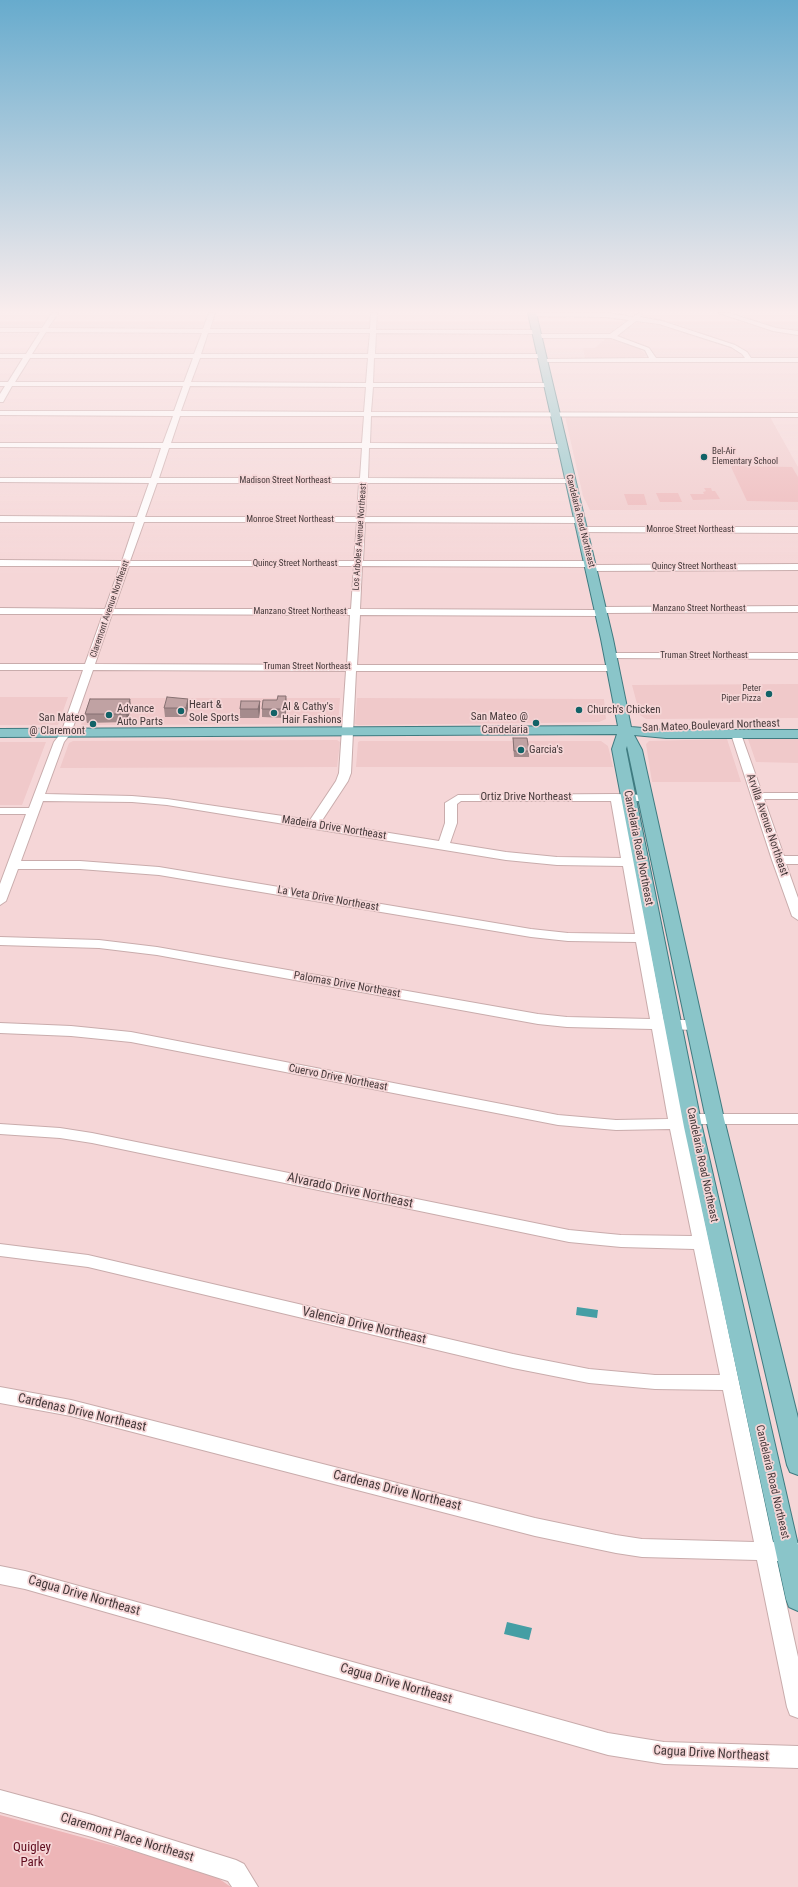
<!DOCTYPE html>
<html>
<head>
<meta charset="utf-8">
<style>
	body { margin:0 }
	canvas { display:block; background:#f5d6d7 }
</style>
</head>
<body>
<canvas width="798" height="1887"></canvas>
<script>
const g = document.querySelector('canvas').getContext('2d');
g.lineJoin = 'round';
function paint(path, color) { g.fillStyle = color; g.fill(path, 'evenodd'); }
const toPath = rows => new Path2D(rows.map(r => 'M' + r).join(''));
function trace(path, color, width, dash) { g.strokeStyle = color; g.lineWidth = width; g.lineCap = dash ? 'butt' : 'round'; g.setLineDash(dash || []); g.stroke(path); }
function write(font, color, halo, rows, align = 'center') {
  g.font = font + ' "Roboto Condensed",sans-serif'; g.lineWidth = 3.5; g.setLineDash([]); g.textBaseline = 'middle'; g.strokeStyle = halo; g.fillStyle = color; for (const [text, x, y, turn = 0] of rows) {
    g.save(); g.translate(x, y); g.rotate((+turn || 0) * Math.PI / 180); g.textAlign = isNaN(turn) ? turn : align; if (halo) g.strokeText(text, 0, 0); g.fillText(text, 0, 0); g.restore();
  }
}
paint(toPath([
	[606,338,637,347,646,355,643,357,585,358,583,348,595,348],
	[565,416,770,417,798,467,798,510,590,510,583,496],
	[798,684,798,718,646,719,640,715,632,685],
	[0,697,68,697,58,725,0,725],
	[90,698,340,698,338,724,81,725],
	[357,698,604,699,606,719,599,722,539,723,358,725,355,724],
	[727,739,741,782,652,782,646,744,649,741],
	[748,739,798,739,798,763,756,762],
	[337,740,340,742,337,767,60,768,69,743,73,741],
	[360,741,601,741,608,746,613,767,356,767,358,742],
	[0,742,46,742,22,805,0,805]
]), '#f0c9ca');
paint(toPath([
	[733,466,792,467,798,477,798,502,747,501,731,467],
	[704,488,711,488,712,491,715,491,720,499,693,500,690,494,704,494,703,492,706,491],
	[656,493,678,493,682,502,660,502],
	[624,494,644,494,647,505,628,505],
	[0,1815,155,1857,215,1876,231,1887,0,1887]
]), '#edb5b7');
paint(toPath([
	[577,1307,598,1310,597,1318,576,1315],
	[507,1622,532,1628,529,1640,504,1634]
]), '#459ea4');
const minor = toPath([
	[52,313,58,313,48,328,203,329,209,313,215,313,210,329,370,329,371,313,377,313,376,330,536,330,539,332,536,334,376,333,375,354,542,354,545,356,542,358,374,358,373,383,548,383,551,385,548,387,373,387,371,412,798,413,798,417,371,416,370,443,562,444,566,446,562,448,369,448,368,478,570,479,574,481,570,483,367,483,365,517,579,517,583,520,579,523,365,522,363,561,590,561,593,562,594,565,798,564,798,570,591,571,588,570,587,567,362,566,360,609,595,610,600,607,798,606,798,612,606,613,601,616,360,615,357,665,613,665,618,668,613,671,356,671,351,773,348,781,321,822,439,841,445,823,445,803,458,795,616,794,646,795,652,798,646,801,623,801,664,1020,695,1020,700,1022,702,1025,700,1028,695,1030,666,1029,685,1127,773,1542,798,1543,798,1561,777,1561,798,1657,798,1718,790,1715,787,1707,757,1560,642,1557,616,1553,535,1536,71,1416,0,1403,0,1387,71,1400,535,1518,616,1535,642,1539,754,1542,723,1390,655,1389,589,1383,513,1368,88,1267,0,1256,0,1244,88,1255,513,1354,589,1369,655,1375,720,1375,694,1249,621,1247,569,1242,92,1143,60,1138,0,1134,0,1124,60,1128,92,1133,569,1230,621,1235,692,1236,670,1129,616,1130,558,1125,131,1042,71,1036,0,1033,0,1023,71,1026,131,1032,558,1115,616,1120,668,1119,652,1029,567,1027,538,1024,157,955,99,948,0,945,0,937,99,940,157,947,538,1014,567,1017,650,1019,636,942,568,941,531,937,159,875,80,869,18,869,6,901,0,905,0,884,26,814,0,814,0,808,29,808,54,742,61,733,83,670,0,670,0,664,85,664,103,614,0,614,0,608,105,609,120,566,0,566,0,560,122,561,135,522,0,522,0,516,137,517,149,483,0,482,0,478,151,478,161,448,0,447,0,443,163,443,173,416,0,415,0,411,174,411,183,386,12,386,3,402,0,402,0,394,5,386,0,386,0,382,8,382,23,358,0,358,0,354,26,354,40,332,0,332,0,328,42,328,52,313],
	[46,332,202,333,194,354,32,354,46,332],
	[208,333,370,333,368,354,201,354,208,333],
	[30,358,193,358,184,382,15,382,30,358],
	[200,358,368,358,366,383,191,382,200,358],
	[190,386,366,387,364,412,181,411,190,386],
	[180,416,364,416,362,443,171,443,180,416],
	[169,448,362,448,360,478,159,478,169,448],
	[157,483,359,483,357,517,145,517,157,483],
	[144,522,357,522,354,561,130,561,144,522],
	[129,566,354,566,351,609,114,609,129,566],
	[112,614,350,615,347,665,95,664,112,614],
	[93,670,346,671,339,773,336,781,310,820,167,799,132,796,45,794,64,742,71,733,93,670],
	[43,801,132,802,167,805,506,860,557,865,623,866,635,934,568,933,531,929,159,867,80,861,21,861,43,801],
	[461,801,611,801,621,858,557,857,506,852,450,843,457,823,457,804,461,801],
	[529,313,608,313,633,317,639,313,642,315,640,317,662,321,735,345,747,352,751,358,798,358,798,362,543,362,540,360,541,359,649,358,645,350,611,338,537,338,534,336,537,334,610,334,629,320,607,317,532,316,529,313],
	[636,321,659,324,731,347,742,354,745,358,656,358,649,348,617,336,636,321],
	[719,313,729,313,776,328,798,331,798,335,773,331,719,313],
	[582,527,798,527,798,533,579,532,579,528,582,527],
	[611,653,798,653,798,659,608,658,606,656,608,654,611,653],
	[736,731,741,734,762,793,798,793,798,799,764,799,784,856,798,856,798,864,786,864,798,898,798,920,792,916,772,860,731,734,736,731],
	[691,1114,798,1114,798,1124,691,1124,686,1123,684,1119,686,1115,691,1114],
	[0,1566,25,1571,608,1733,664,1742,798,1746,798,1768,664,1764,608,1755,25,1589,0,1584,0,1566],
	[0,1790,92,1815,236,1860,244,1864,258,1887,232,1887,228,1881,92,1837,0,1812,0,1790]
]);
const major = toPath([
	[528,313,536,313,613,639,631,727,666,730,798,730,798,738,666,738,634,735,642,750,724,1119,798,1418,798,1475,790,1472,787,1465,706,1119,627,746,626,749,702,1127,798,1545,798,1611,789,1607,786,1599,684,1127,612,749,617,734,0,737,0,729,618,726,601,639,528,313]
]);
trace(minor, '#c9acac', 2);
trace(major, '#3f7b80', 2);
paint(minor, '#fff');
paint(major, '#8ac5c9');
paint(toPath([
	[130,699,131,708,127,722,87,723,85,714],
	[260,701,260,709,259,718,240,718,240,709],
	[287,705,285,718,262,717,262,709],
	[164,708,188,708,186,717,165,717],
	[513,738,529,751,529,757,514,757,513,744]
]), '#a58b8c');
paint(toPath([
	[286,696,287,705,285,718,285,709],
	[130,699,131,708,127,722,126,714],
	[188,699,188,708,186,717,186,708],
	[260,701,260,709,259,718,258,709]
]), '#867172');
const building = toPath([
	[278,696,286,696,285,709,262,709,263,700,277,700,278,696],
	[167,697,188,699,186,708,164,708,167,697],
	[90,699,130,699,126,714,85,714,90,699],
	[241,701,260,701,258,709,240,709,241,701],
	[513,738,527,738,529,751,514,751,513,738]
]);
paint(building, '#c0a2a3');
trace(building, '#867172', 1);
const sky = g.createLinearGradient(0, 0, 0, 577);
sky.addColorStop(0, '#67abcd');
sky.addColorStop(0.54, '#faeded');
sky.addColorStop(1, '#faeded00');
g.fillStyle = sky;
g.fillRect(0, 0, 798, 577);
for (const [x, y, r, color] of [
	[704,457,4,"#126267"],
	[769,694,4,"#126267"],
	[579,710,4,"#126267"],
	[181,711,4,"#126267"],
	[274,713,4,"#126267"],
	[109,715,4,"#126267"],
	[536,723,4,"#126267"],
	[93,724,4,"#126267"],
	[521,750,4,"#126267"]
]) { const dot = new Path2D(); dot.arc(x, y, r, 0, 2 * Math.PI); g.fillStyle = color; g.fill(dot); trace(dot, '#f5d6d7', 1.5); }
write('9px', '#45393a', '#f5d6d7', [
	["Bel-Air",712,452],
	["Elementary School",712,462],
	["Peter",761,689,"right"],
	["Piper Pizza",761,699,"right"]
], 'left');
write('9px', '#45393a', '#f5d6d7', [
	["Madison Street Northeast",285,481],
	["Monroe Street Northeast",290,520],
	["Candelaria Road Northeast",580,521,76],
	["Monroe Street Northeast",690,530],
	["Los Arboles Avenue Northeast",360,537,-86],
	["Quincy Street Northeast",295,564],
	["Quincy Street Northeast",694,567],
	["Claremont Avenue Northeast",110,609,-71],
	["Manzano Street Northeast",699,609],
	["Manzano Street Northeast",300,612],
	["Truman Street Northeast",704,656],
	["Truman Street Northeast",307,667]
]);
write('11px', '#45393a', '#f5d6d7', [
	["Heart &",189,705],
	["Sole Sports",189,718],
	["Al & Cathy's",282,707],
	["Hair Fashions",282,720],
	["Advance",117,709],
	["Auto Parts",117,722],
	["Church's Chicken",587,710],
	["San Mateo @",528,717,"right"],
	["Candelaria",528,730,"right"],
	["San Mateo",85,718,"right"],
	["@ Claremont",85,731,"right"],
	["Garcia's",529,750]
], 'left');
write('11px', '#45393a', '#f5d6d7', [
	["San Mateo Boulevard Northeast",711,726,-2],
	["Ortiz Drive Northeast",526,797],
	["Arvilla Avenue Northeast",767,825,71],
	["Madeira Drive Northeast",334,828,9],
	["Candelaria Road Northeast",638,848,79],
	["La Veta Drive Northeast",328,899,10],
	["Palomas Drive Northeast",347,985,10],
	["Cuervo Drive Northeast",338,1078,11],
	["Candelaria Road Northeast",702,1165,78],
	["Candelaria Road Northeast",772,1482,77]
]);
write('13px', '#45393a', '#f5d6d7', [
	["Alvarado Drive Northeast",350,1191,12],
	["Valencia Drive Northeast",364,1326,13],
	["Cardenas Drive Northeast",82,1413,13],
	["Cardenas Drive Northeast",397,1491,14],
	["Cagua Drive Northeast",84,1596,16],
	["Cagua Drive Northeast",396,1684,16],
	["Cagua Drive Northeast",711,1754,3],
	["Claremont Place Northeast",127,1838,17]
]);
write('13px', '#600c1e', '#f5d6d7', [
	["Quigley",32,1848],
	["Park",32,1863]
]);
</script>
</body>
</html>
